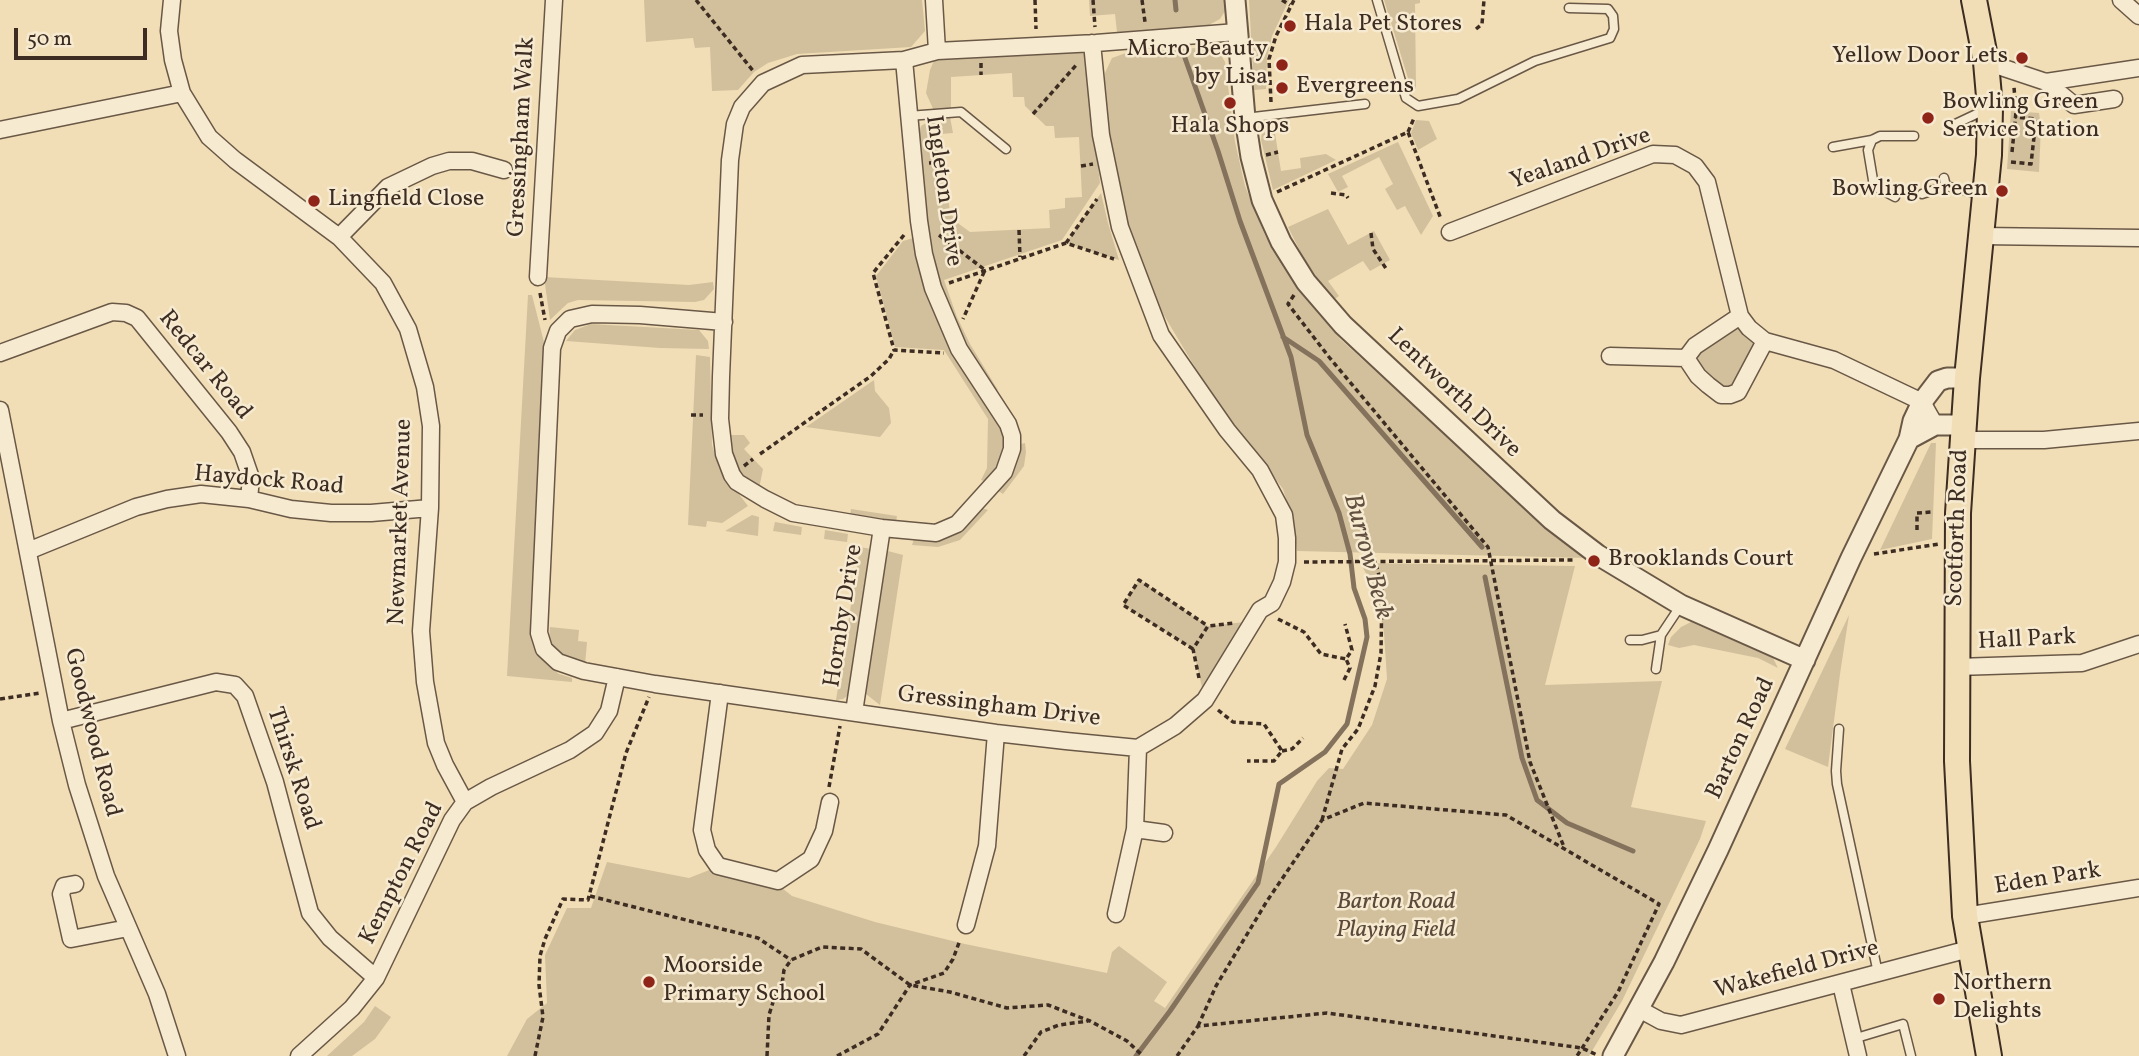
<!DOCTYPE html>
<html>
<head>
<meta charset="utf-8">
<style>
	body { margin:0 }
	#map { position:relative; width:2139px; height:1056px; overflow:hidden; background:#f1deb6; font-family:Vollkorn,serif }
	canvas { display:block }
	.scale { position:absolute; left:14px; top:28px; width:133px; height:32px; box-sizing:border-box; border:4px solid #3d2c22; border-top:0; padding-left:9px; font-size:21px; line-height:24px; white-space:nowrap; color:#3d2c22; -webkit-text-stroke:5px #f6ead0; paint-order:stroke }
</style>
</head>
<body>
<div id="map">
<canvas width="2139" height="1056"></canvas>
<div class="scale">50 m</div>
</div>
<script>
const g = document.querySelector('canvas').getContext('2d');
g.lineJoin = 'round';
function paint(path, color) { g.fillStyle = color; g.fill(path, 'evenodd'); }
const toPath = rows => new Path2D(rows.map(r => 'M' + r).join(''));
function trace(path, color, width, dash) { g.strokeStyle = color; g.lineWidth = width; g.lineCap = dash ? 'butt' : 'round'; g.setLineDash(dash || []); g.stroke(path); }
function write(font, color, halo, rows, align = 'center') {
  g.font = font + ' Vollkorn,serif'; g.lineWidth = 5; g.setLineDash([]); g.textBaseline = 'middle'; g.strokeStyle = halo; g.fillStyle = color; for (const [text, x, y, turn = 0] of rows) {
    g.save(); g.translate(x, y); g.rotate((+turn || 0) * Math.PI / 180); g.textAlign = isNaN(turn) ? turn : align; if (halo) g.strokeText(text, 0, 0); g.fillText(text, 0, 0); g.restore();
  }
}
paint(toPath([
	[644,0,922,0,925,31,911,47,797,54,768,63,754,72,738,90,712,91,710,47,695,48,693,38,646,42],
	[1089,0,1226,0,1227,8,1220,19,1207,26,1117,32,1115,14,1090,16],
	[1249,0,1289,0,1272,36,1267,58,1266,89,1254,90],
	[1384,0,1420,0,1420,3,1415,4,1416,89,1411,88],
	[1210,47,1220,53,1225,62,1235,142,1245,186,1265,235,1298,290,1340,339,1531,512,1587,558,1297,551,1293,521,1283,489,1211,394,1159,307,1129,233,1110,147,1104,100,1105,73,1112,58,1126,53],
	[1080,51,1085,55,1100,183,1062,240,944,280,957,317,970,344,998,390,993,390,988,387,954,325,939,282,926,214,919,132,921,126,931,120,950,117,953,133,941,134,950,213,959,224,970,232,1050,228,1049,210,1065,208,1065,198,1082,197,1079,137,1055,138,1054,126,1046,126,1025,106,1024,97,1013,97,1012,73,951,77,951,110,934,111,926,93,930,70,935,58],
	[2011,111,2039,113,2041,127,2039,172,2007,169],
	[1416,120,1429,121,1437,139,1418,150,1411,133],
	[1274,127,1281,171,1301,168,1300,158,1326,154,1336,160,1273,190,1261,140,1262,132],
	[1398,142,1433,216,1421,235,1405,206,1397,210,1385,189,1393,184,1379,157,1342,176,1348,187,1338,192,1328,174],
	[1101,193,1108,223,1119,260,1066,243],
	[1328,209,1348,245,1374,231,1390,260,1370,271,1363,261,1328,281,1339,296,1333,300,1304,259,1288,227],
	[913,238,920,274,940,328,951,350,1001,425,1005,438,1001,464,987,482,981,480,987,468,988,419,944,350,895,347,876,276,903,241],
	[544,277,689,285,713,282,714,289,704,300,695,302,578,300,568,303,550,320],
	[528,295,532,295,546,350,530,620,536,647,547,663,559,674,572,678,572,682,507,676],
	[591,324,699,330,708,341,709,349,660,348,566,341,575,330],
	[1735,328,1746,331,1753,338,1754,347,1737,382,1727,387,1718,384,1696,362,1696,356,1697,351],
	[696,355,710,357,712,445,719,468,748,506,722,523,707,521,706,527,688,525],
	[874,380,875,391,889,408,891,423,880,437,806,427],
	[730,435,744,435,750,443,744,449,763,469,759,489,740,473,730,449],
	[1025,443,1026,452,1024,466,1003,494,997,490,1014,469,1021,444],
	[1931,443,1936,443,1932,539,1880,550],
	[982,508,988,510,960,540,938,547,912,545,914,539,936,541,956,534],
	[851,509,897,516,896,522,850,515],
	[752,515,759,517,758,536,725,531],
	[775,522,802,527,801,535,773,531],
	[825,530,848,534,847,542,824,539],
	[860,547,871,549,852,684,847,696,843,699,836,700],
	[888,551,903,555,880,705,866,694,883,560],
	[1360,563,1575,566,1545,685,1662,681,1631,807,1706,821,1700,839,1622,1001,1589,1056,507,1056,527,1019,547,1003,545,955,567,908,591,908,607,862,689,878,722,865,772,880,792,896,875,922,965,944,1107,973,1112,952,1119,946,1167,982,1154,1001,1165,1008,1276,847,1317,781,1329,768,1343,769,1372,725,1387,679,1384,633,1376,590],
	[1139,580,1208,626,1254,621,1205,700,1193,649,1123,605],
	[1849,615,1840,674,1828,767,1785,749],
	[1691,622,1773,658,1778,668,1758,658,1694,645,1679,648,1668,645,1671,637,1681,627],
	[550,627,579,630,578,641,587,642,585,665,567,659,552,649,549,638],
	[375,1006,391,1017,375,1039,352,1056,327,1056,364,1022]
]), '#d2c09d');
trace(toPath([
	[1175,0,1176,10],
	[1283,337,1319,361,1482,547],
	[1485,577,1522,758,1537,800,1567,823,1633,851],
	[1136,1056,1170,1011,1258,883,1279,784,1325,752,1347,724,1367,637,1365,619,1354,588,1350,554,1339,513,1307,435,1291,357,1240,221,1218,151,1185,58]
]), '#84725d', 5);
const service = toPath([
	[1377,0,1406,98,1418,106,1458,99,1535,61,1610,38,1614,29,1613,16,1608,9,1569,8],
	[908,116,961,112,1006,149],
	[1245,118,1365,104],
	[1951,126,1987,109],
	[1872,140,1868,150,1874,186,1895,197],
	[1833,147,1872,140,1880,136,1914,136],
	[1944,178,1946,186,1982,195],
	[1922,194,1946,186],
	[1630,640,1642,640,1661,635],
	[1656,669,1661,635,1681,605],
	[1839,729,1836,771,1837,784,1878,973],
	[1853,1039,1903,1024,1911,1056]
]);
const minor = toPath([
	[172,0,169,31,173,60,182,93,209,137,235,160,339,237,383,283,408,329,425,387,431,426,430,508,421,631,425,682,436,743,445,765,465,802],
	[934,0,937,51],
	[2121,0,2139,16],
	[904,60,919,221,924,254,933,288,959,349,1008,424,1012,436,1012,449,1004,472,957,524,936,533,882,528,793,513,765,499,737,482,732,475,724,454,720,419,721,377,730,160,735,124,742,107,763,83,802,65,904,60,937,51,1096,43,1237,32],
	[1986,62,2046,82,2139,68],
	[2046,82,2074,105,2114,99],
	[0,130,182,93],
	[1450,232,1653,154,1675,155,1695,166,1707,182,1740,316,1749,328,1765,341,1834,360,1916,399,1922,402,1935,425],
	[1981,236,2139,238],
	[339,237,388,187,432,166,449,161,472,161,504,170],
	[538,277,554,0],
	[1740,316,1695,346,1686,358,1698,376,1708,385,1721,395,1730,395,1738,392,1765,341],
	[724,322,640,315,592,314,570,319,558,331,552,348,539,633,544,649,558,662,584,671,655,684,996,733,1066,741,1138,748,1175,726,1205,700,1260,610,1272,603,1282,582,1287,562,1287,538,1284,515,1260,470,1227,430,1161,335,1120,227,1101,135,1092,43],
	[0,353,112,312,126,313,137,318,229,432,242,452,251,478,249,499],
	[1610,356,1686,358],
	[0,410,61,721,77,785,106,876,157,994,177,1056],
	[1962,440,2044,440,2139,431],
	[28,551,136,507,167,499,201,494,249,499,291,509,331,513,371,513,430,508],
	[1957,667,2082,663,2139,644],
	[720,693,702,830,707,850,718,866,778,881,811,859,824,831,830,802],
	[854,712,882,528],
	[61,721,216,682,235,685,245,696,275,782,310,913,330,938,376,978],
	[1135,829,1164,833],
	[75,884,64,886,61,894,71,939,128,928],
	[1116,914,1135,829,1138,748],
	[1965,916,2139,888],
	[966,925,987,846,996,733],
	[1841,984,1858,1056],
	[1639,1009,1661,1021,1681,1025,1969,949],
	[299,1056,352,1008,376,978,452,820,465,802,491,787,570,750,595,733,609,711,617,677]
]);
const tertiary = toPath([
	[1235,0,1245,118,1251,157,1262,200,1281,242,1306,282,1343,325,1552,520,1598,555,1681,605,1805,660],
	[1909,439,1935,425,1963,425],
	[1613,1056,1664,962,1718,850,1851,558,1909,439,1913,421,1922,402,1938,381,1947,378,1967,378]
]);
const primary = toPath([
	[1974,0,1986,62,1990,108,1989,155,1967,378,1958,513,1957,761,1965,916,1989,1056]
]);
trace(service, '#6a5847', 11);
trace(minor, '#6a5847', 19);
trace(tertiary, '#6a5847', 23);
trace(primary, '#3d2c22', 28);
trace(toPath([
	[696,0,754,72],
	[1035,0,1036,29],
	[1093,0,1095,27],
	[1142,0,1145,22],
	[1282,0,1290,5],
	[1476,29,1482,24,1484,0],
	[981,63,981,75],
	[1271,102,1269,59,1276,36,1294,0],
	[1033,114,1078,63],
	[1408,132,1414,118],
	[2012,152,2016,112,2014,87],
	[1266,155,1278,152],
	[2011,162,2031,164,2036,119,2015,117],
	[929,163,944,162],
	[1081,166,1093,164],
	[1277,192,1408,132,1441,219],
	[1331,193,1346,195,1348,198],
	[1019,230,1020,257],
	[1371,233,1373,249,1387,270],
	[904,235,873,273,894,350,944,353],
	[939,235,985,270,963,319],
	[1066,243,1097,199],
	[949,283,1066,243,1114,259],
	[540,293,545,320],
	[1294,295,1288,304,1329,357,1488,547,1530,762,1564,847],
	[691,415,703,415],
	[760,454,871,376,889,359,894,350],
	[744,466,753,459],
	[1917,530,1917,513,1932,512],
	[1874,554,1939,544],
	[1304,562,1573,560],
	[1278,619,1304,632,1321,654,1346,659],
	[1193,649,1123,605,1139,580,1208,626],
	[1199,678,1193,649,1208,626,1234,623],
	[1344,680,1350,668,1346,659,1352,650,1345,624],
	[0,699,40,693],
	[1218,710,1233,722,1264,724,1282,751,1274,761,1247,761],
	[1282,751,1292,749,1303,738],
	[829,787,840,726],
	[1322,820,1342,749,1358,729,1375,686,1381,653,1382,586,1375,561],
	[590,896,758,938,791,960],
	[1198,1026,1216,986,1267,901,1322,820,1364,803,1506,815,1659,904,1618,992,1577,1056],
	[535,1056,543,1017,539,985,540,956,545,939,563,899,588,900,626,753,649,697],
	[767,1056,769,1015,774,999,782,984,784,970,791,960,822,947,861,949,910,985,950,992,1007,1008,1048,1005,1090,1021,1127,1041,1143,1056],
	[837,1056,878,1034,910,985,944,973,953,959,960,940],
	[1024,1056,1041,1032,1059,1025,1088,1021],
	[1177,1056,1198,1026,1327,1013,1582,1048,1597,1055]
]), '#3d2c22', 3.5, [5, 3.5]);
trace(service, '#f6ead0', 8);
trace(minor, '#f6ead0', 16);
trace(tertiary, '#f6ead0', 19);
trace(primary, '#f1deb6', 24);
for (const [x, y, r, color] of [
	[1290,26,7,"#8f2418"],
	[2022,58,7,"#8f2418"],
	[1282,65,7,"#8f2418"],
	[1282,88,7,"#8f2418"],
	[1230,103,7,"#8f2418"],
	[1928,118,7,"#8f2418"],
	[2002,191,7,"#8f2418"],
	[314,201,7,"#8f2418"],
	[1594,561,7,"#8f2418"],
	[649,982,7,"#8f2418"],
	[1939,999,7,"#8f2418"]
]) { const dot = new Path2D(); dot.arc(x, y, r, 0, 2 * Math.PI); g.fillStyle = color; g.fill(dot); trace(dot, '#f6ead0', 2.5); }
write('24px', '#3d2c22', '#f6ead0', [
	["Hala Pet Stores",1304,26],
	["Micro Beauty",1268,51,"right"],
	["by Lisa",1268,79,"right"],
	["Yellow Door Lets",2008,58,"right"],
	["Evergreens",1296,88],
	["Bowling Green",1942,104],
	["Service Station",1942,132],
	["Hala Shops",1230,128,"center"],
	["Bowling Green",1988,191,"right"],
	["Lingfield Close",328,201],
	["Brooklands Court",1608,561],
	["Moorside",663,968],
	["Primary School",663,996],
	["Northern",1953,985],
	["Delights",1953,1013]
], 'left');
write('24px', '#3d2c22', '#f6ead0', [
	["Gressingham Walk",523,137,-87],
	["Yealand Drive",1581,160,-19],
	["Ingleton Drive",942,191,82],
	["Redcar Road",204,366,51],
	["Lentworth Drive",1453,394,44],
	["Haydock Road",269,482,5],
	["Newmarket Avenue",402,522,-88],
	["Scotforth Road",1959,528,-88],
	["Hornby Drive",845,616,-81],
	["Hall Park",2027,641,-3],
	["Gressingham Drive",999,708,7],
	["Goodwood Road",91,733,76],
	["Barton Road",1742,739,-65],
	["Thirsk Road",292,769,72],
	["Kempton Road",403,874,-63],
	["Eden Park",2048,880,-9],
	["Wakefield Drive",1797,971,-15]
]);
write('italic 24px', '#5b4a3b', '#f6ead0', [
	["Barton Road",1396,904],
	["Playing Field",1396,932]
]);
write('italic 26px', '#614f3f', '#f6ead0', [
	["Burrow Beck",1366,557,75]
]);
</script>
</body>
</html>
